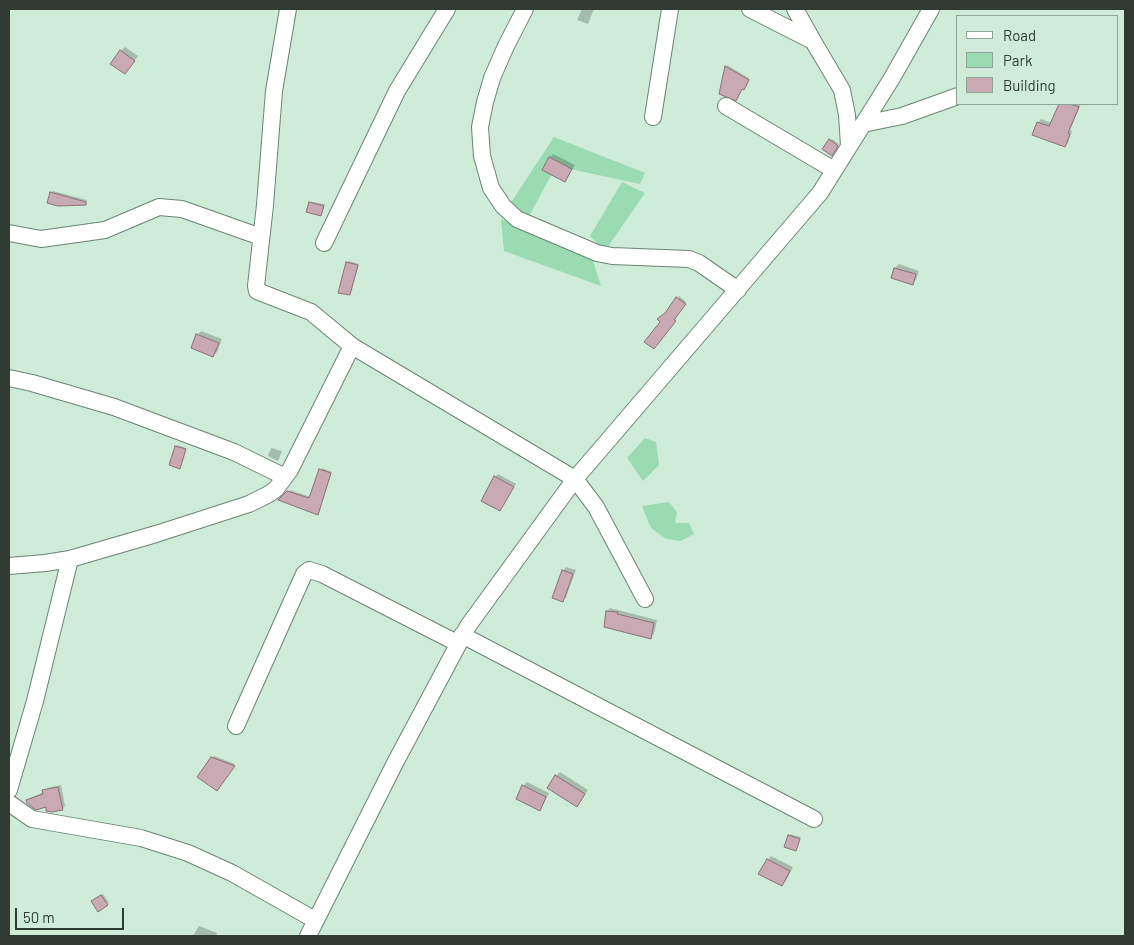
<!DOCTYPE html>
<html>
<head>
<meta charset="utf-8">
<style>
	body { margin:0 }
	#map { position:relative; width:1134px; height:945px; overflow:hidden; background:#cfecd9; font-family:Barlow,sans-serif }
	canvas { display:block }
	.frame { position:absolute; inset:0; border:10px solid #2f3b33; pointer-events:none }
	.legend { position:absolute; left:956px; top:15px; width:162px; height:90px; box-sizing:border-box; background:#cfecd9; border:1px solid #8fa597; margin:0; padding:6px 9px; list-style:none; font-size:15px; color:#2f3b33 }
	.legend li { display:flex; align-items:center; gap:10px; height:25px }
	.legend b { width:25px; border:1px solid #8fa597 }
	.scale { position:absolute; left:15px; top:908px; width:109px; height:22px; box-sizing:border-box; border:2px solid #2f3b33; border-top:0; padding-left:6px; font-size:15px; line-height:18px; white-space:nowrap; color:#2f3b33; -webkit-text-stroke:4px #cfecd9; paint-order:stroke }
</style>
</head>
<body>
<div id="map">
<canvas width="1134" height="945"></canvas>
<div class="frame"></div>
<ul class="legend">
<li><b style="height:6px;background:#fff"></b>Road</li>
<li><b style="height:14px;background:#9bdbb2"></b>Park</li>
<li><b style="height:14px;background:#c9a9b4"></b>Building</li>
</ul>
<div class="scale">50 m</div>
</div>
<script>
const g = document.querySelector('canvas').getContext('2d');
g.lineJoin = 'round';
function paint(path, color) { g.fillStyle = color; g.fill(path, 'evenodd'); }
const toPath = rows => new Path2D(rows.map(r => 'M' + r).join(''));
function trace(path, color, width, dash) { g.strokeStyle = color; g.lineWidth = width; g.lineCap = dash ? 'butt' : 'round'; g.setLineDash(dash || []); g.stroke(path); }
paint(toPath([
	[554,137,645,173,640,184,556,166,526,222,506,210],
	[622,182,645,193,605,251,590,236],
	[501,219,591,254,601,286,504,251],
	[645,438,656,442,659,465,643,481,627,458],
	[669,502,677,512,675,523,689,523,694,534,681,541,666,539,651,528,642,506]
]), '#9bdbb2');
paint(toPath([
	[582,9,594,9,588,24,577,20],
	[125,47,138,56,129,69,121,51],
	[727,65,750,79,744,88,742,87,720,93],
	[1060,104,1081,104,1070,130,1072,131,1068,143,1065,146,1038,123,1041,119,1052,123],
	[832,139,839,144,833,152,830,140],
	[553,154,575,165,565,181,550,157],
	[53,191,87,200,87,202,85,204,51,193],
	[311,202,325,204,321,215,310,203],
	[349,261,359,264,350,294,347,263],
	[899,264,919,271,916,280,912,284,895,268],
	[679,296,686,302,675,318,676,319,653,347,666,313],
	[201,331,222,339,217,352,213,356,197,335],
	[177,445,186,448,181,466,176,447],
	[271,448,282,451,278,461,268,456],
	[322,468,332,472,318,513,280,500,290,490,311,497],
	[498,474,516,484,500,509,495,477],
	[566,567,576,570,566,597,563,601,563,571],
	[610,608,657,620,654,634,650,637,607,611],
	[214,756,235,764,218,788,199,777],
	[560,772,588,790,577,806,556,776],
	[527,782,549,793,543,805,539,809,523,786],
	[61,785,65,806,62,809,27,801,30,798,44,792,47,788],
	[790,834,801,837,796,849,789,836],
	[771,856,793,867,786,881,782,885,768,860],
	[103,894,109,903,107,904,94,900],
	[199,926,217,933,216,936,193,936]
]), '#0003');
const building = toPath([
	[120,50,135,61,125,74,110,64,120,50],
	[725,66,749,80,744,90,742,89,736,101,719,94,725,66],
	[1059,104,1070,104,1079,107,1068,133,1070,134,1065,147,1032,135,1037,122,1049,126,1059,104],
	[829,139,838,146,832,156,822,149,829,139],
	[549,157,572,169,565,182,542,170,549,157],
	[50,192,86,202,86,205,58,206,47,203,50,192],
	[309,202,324,206,321,216,306,212,309,202],
	[346,262,358,265,350,295,338,293,346,262],
	[894,268,916,274,913,285,891,278,894,268],
	[676,297,686,304,674,320,676,321,654,349,644,342,660,322,657,319,665,313,676,297],
	[196,334,219,343,213,357,191,348,196,334],
	[175,446,186,449,180,469,169,465,175,446],
	[319,469,331,473,318,515,278,500,287,491,309,498,319,469],
	[494,476,514,487,500,511,481,501,494,476],
	[562,570,573,574,563,602,552,598,562,570],
	[606,611,618,612,617,614,654,623,651,639,604,627,606,611],
	[211,757,235,766,217,791,197,777,211,757],
	[555,775,585,794,577,807,547,788,555,775],
	[522,785,546,797,540,811,516,799,522,785],
	[58,787,63,810,52,812,46,811,46,807,36,810,27,803,26,800,43,794,42,790,58,787],
	[788,835,800,839,796,851,784,847,788,835],
	[767,859,790,871,782,886,758,874,767,859],
	[101,895,108,905,98,912,91,901,101,895]
]);
paint(building, '#c9a9b4');
trace(building, '#8c6f79', 1);
const minor = toPath([
	[288,9,274,91,265,205,256,286,257,291,311,312,352,346,575,479,596,507,645,599],
	[525,9,506,46,492,78,485,102,480,127,482,156,491,188,503,206,517,219,597,253,612,256,689,259,699,263,738,290],
	[750,9,813,41,842,90,847,115,849,145],
	[795,9,813,41],
	[726,106,834,170],
	[653,117,670,9],
	[863,124,902,116,958,96],
	[9,233,41,239,105,230,159,207,182,209,261,237],
	[324,243,397,91,447,9],
	[9,378,32,383,114,407,234,452,281,475,286,474],
	[9,566,45,563,70,559,156,534,249,504,269,494,276,489,290,470,352,346],
	[462,635,814,819],
	[236,726,304,574,309,570,322,574,457,643],
	[9,790,35,701,70,559],
	[9,803,32,819,141,838,188,853,232,873,315,920],
	[308,936,395,763,468,626,575,479,820,193,892,78,931,9]
]);
trace(minor, '#6a8473', 18);
trace(minor, '#fff', 16);
</script>
</body>
</html>
